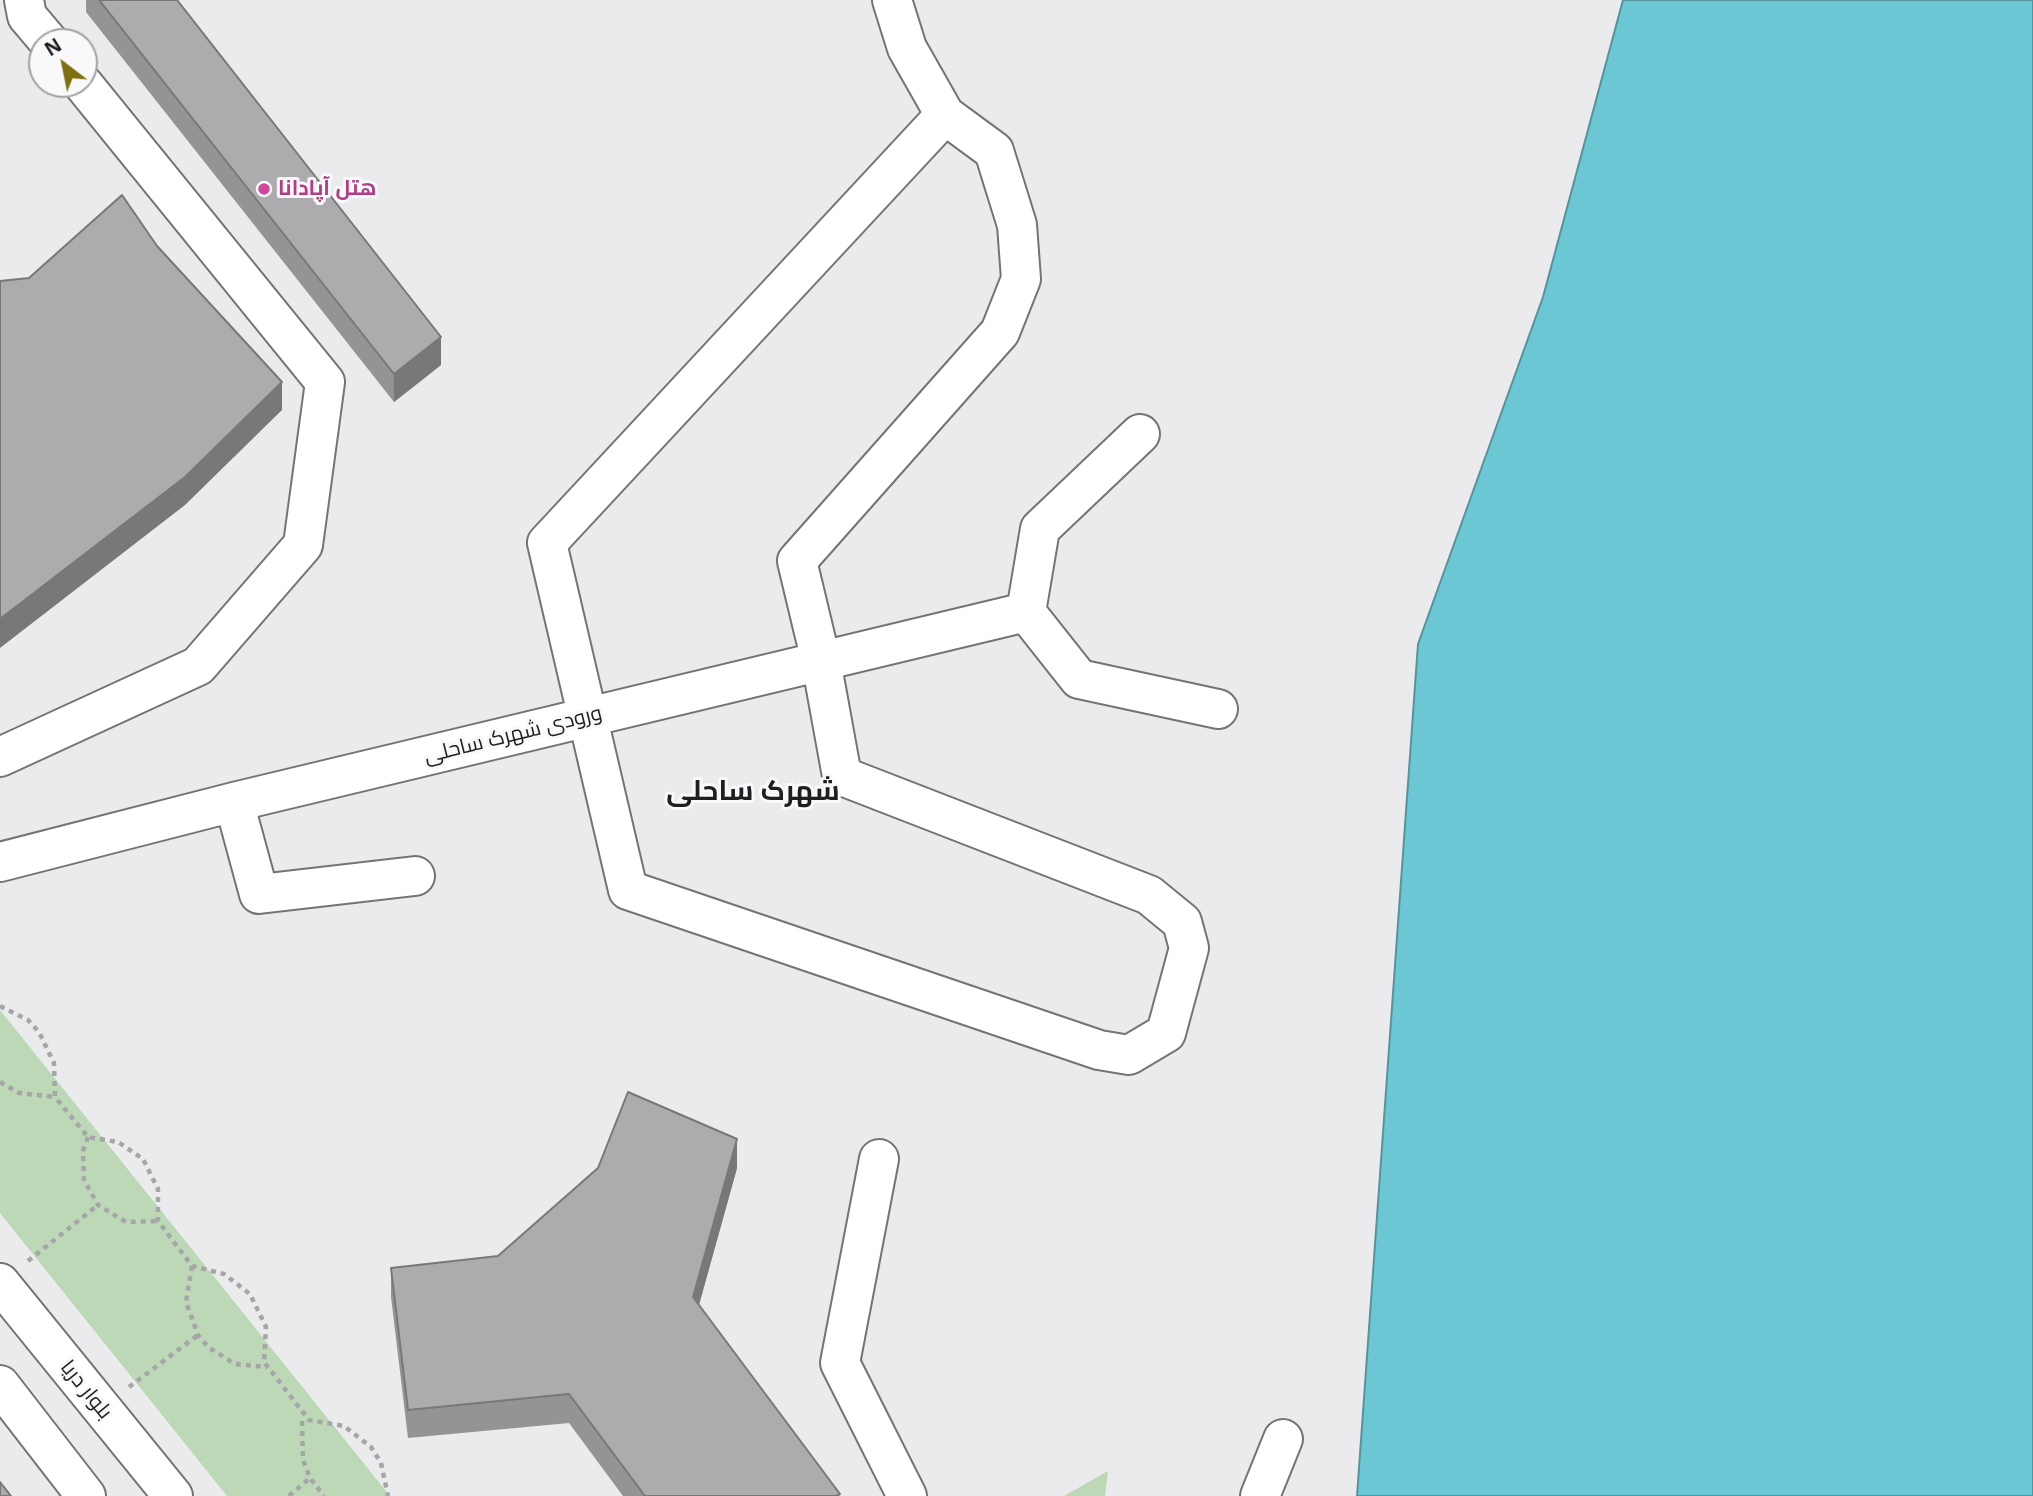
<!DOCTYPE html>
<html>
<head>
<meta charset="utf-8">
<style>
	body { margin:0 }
	#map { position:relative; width:2033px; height:1496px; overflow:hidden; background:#ebebee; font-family:"Noto Sans",sans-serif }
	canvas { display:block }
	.north { position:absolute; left:28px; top:28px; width:70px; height:70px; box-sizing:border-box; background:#f9f8fb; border:2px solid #a2a1a3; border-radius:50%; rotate:328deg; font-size:19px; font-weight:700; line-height:28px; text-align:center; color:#1f1e20 }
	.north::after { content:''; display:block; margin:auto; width:24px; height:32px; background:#7e7010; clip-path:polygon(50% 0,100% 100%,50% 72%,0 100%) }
</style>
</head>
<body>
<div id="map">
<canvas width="2033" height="1496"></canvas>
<div class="north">N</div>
</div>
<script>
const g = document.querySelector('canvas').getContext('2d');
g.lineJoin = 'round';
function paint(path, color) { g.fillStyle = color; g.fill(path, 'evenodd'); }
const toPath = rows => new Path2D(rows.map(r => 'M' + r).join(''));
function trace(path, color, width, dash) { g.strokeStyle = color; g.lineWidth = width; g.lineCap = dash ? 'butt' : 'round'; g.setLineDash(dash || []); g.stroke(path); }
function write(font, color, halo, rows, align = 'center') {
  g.font = font + ' "Noto Sans",Cairo,sans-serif'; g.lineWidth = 6; g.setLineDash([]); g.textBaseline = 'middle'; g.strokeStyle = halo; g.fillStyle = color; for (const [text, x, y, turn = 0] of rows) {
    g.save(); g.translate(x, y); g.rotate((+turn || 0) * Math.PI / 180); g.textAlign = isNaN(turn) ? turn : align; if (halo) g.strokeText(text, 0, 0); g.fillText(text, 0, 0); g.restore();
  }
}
paint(toPath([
	[0,1010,390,1496,227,1496,0,1213],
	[1108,1471,1105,1496,1064,1496]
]), '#bcd8b6');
const water = toPath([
	[1623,0,2033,0,2033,1496,1357,1496,1418,644,1543,297,1623,0]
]);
paint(water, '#6bc7d3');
trace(water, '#54949d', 2);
const minor = toPath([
	[24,0,27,16,49,42],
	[892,0,907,48,945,115,994,151,1017,225,1021,279,1000,332,797,561,821,661,842,776,1149,895,1182,922,1189,948,1166,1033,1129,1055,1099,1050,628,890,547,543,945,115],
	[1140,434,1040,529,1026,612,1079,679,1218,709],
	[0,757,198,666,303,545,325,382,83,84],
	[234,802,259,894,415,876],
	[0,862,234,802,1026,612],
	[879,1159,840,1363,907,1496],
	[0,1283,173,1496],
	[0,1385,86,1496],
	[1260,1496,1283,1439]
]);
trace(minor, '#747376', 42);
trace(toPath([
	[0,1006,28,1020,39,1032,54,1063,55,1097,88,1137,118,1142,143,1159,158,1189,158,1221,192,1266,224,1274,250,1294,266,1327,264,1362,309,1420,344,1426,371,1447,381,1463,388,1496],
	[0,1082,19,1093,55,1097],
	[88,1137,83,1151,84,1180,98,1205,126,1222,158,1221],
	[28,1261,98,1205],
	[192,1266,186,1302,198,1335,208,1347,235,1364,267,1367],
	[129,1387,198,1335],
	[302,1421,303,1460,310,1478,324,1496],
	[289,1496,310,1478]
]), '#a6a6a8', 4.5, [5, 5]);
trace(minor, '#fff', 38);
paint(toPath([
	[86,0,177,0,441,365,394,402,86,12],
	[737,1168,699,1305,840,1496,623,1496,569,1423,408,1438,391,1297,391,1268,498,1256]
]), '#949496');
paint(toPath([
	[441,337,441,365,394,402,394,374],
	[282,382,282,410,185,505,0,648,0,619],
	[737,1139,737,1168,693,1326,693,1297]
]), '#78787a');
const building = toPath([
	[99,0,177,0,441,337,394,374,99,0],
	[122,195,157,246,282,382,185,477,0,619,0,281,29,278,122,195],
	[628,1092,737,1139,693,1297,840,1494,836,1496,645,1496,569,1394,408,1410,391,1268,498,1256,598,1168,628,1092],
	[0,1482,11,1496,0,1496,0,1482]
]);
paint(building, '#acacaf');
trace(building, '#78787a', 2);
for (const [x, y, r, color] of [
	[264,189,7,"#d1479c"]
]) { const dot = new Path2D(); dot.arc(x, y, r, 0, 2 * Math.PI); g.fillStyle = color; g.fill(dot); trace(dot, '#f9f8fb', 2.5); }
write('bold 21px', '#b23c85', '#f9f8fb', [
	["هتل آپادانا",278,189]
], 'left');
write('21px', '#1f1e20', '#f9f8fb', [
	["ورودی شهرک ساحلی",513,735,-14],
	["بلوار دریا",86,1390,51]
]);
write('bold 28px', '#1f1e20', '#f9f8fb', [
	["شهرک ساحلی",753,792]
]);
</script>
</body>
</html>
